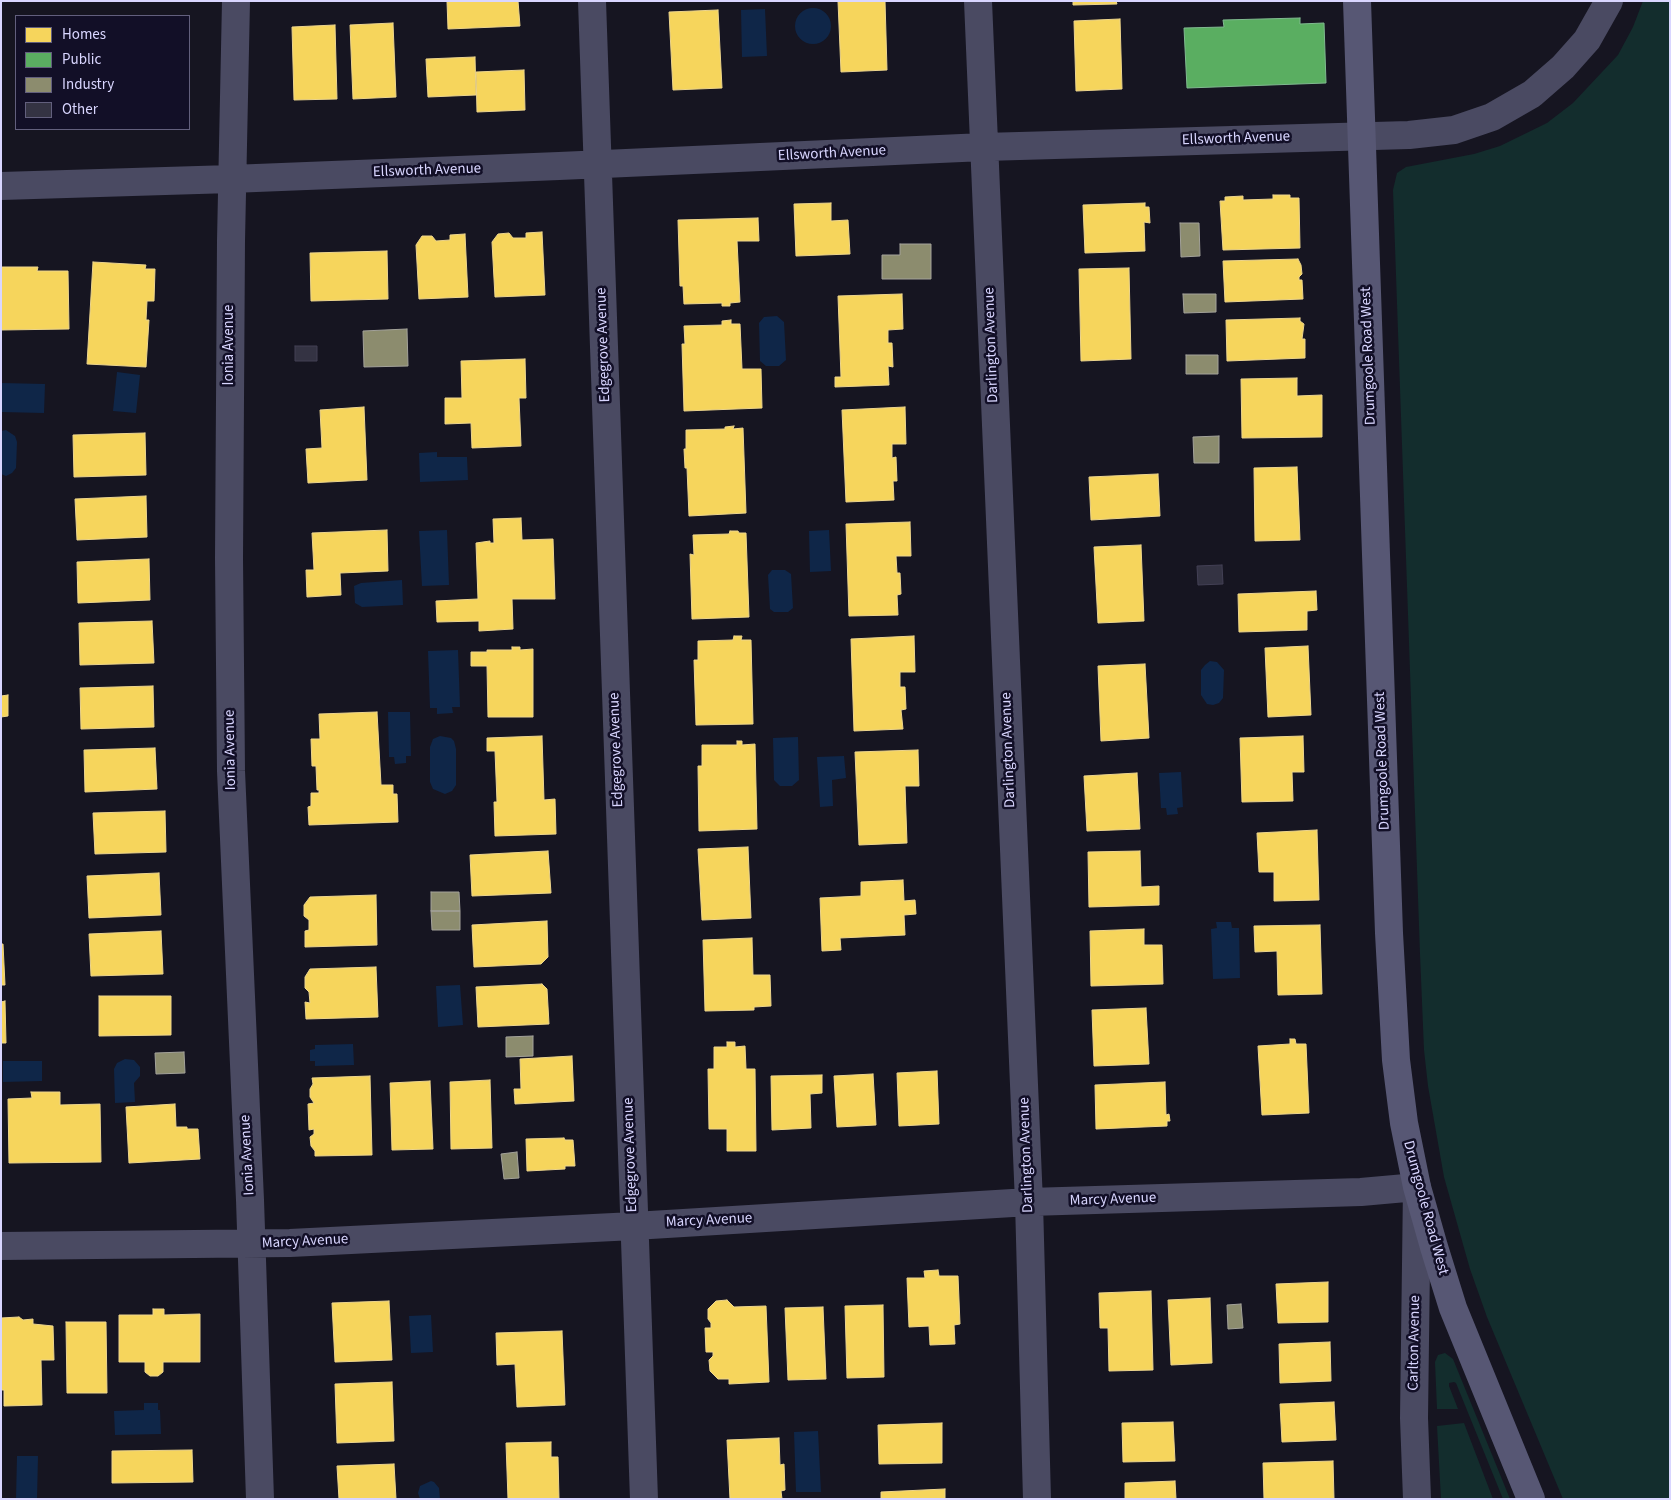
<!DOCTYPE html>
<html>
<head>
<meta charset="utf-8">
<style>
	body { margin:0 }
	#map { position:relative; width:1671px; height:1500px; overflow:hidden; background:#161521; font-family:"Source Sans 3",sans-serif }
	canvas { display:block }
	.frame { position:absolute; inset:0; border:2px solid #d9d6ff; pointer-events:none }
	.legend { position:absolute; left:15px; top:15px; width:175px; height:115px; box-sizing:border-box; background:#120f27; border:1px solid #625f7d; margin:0; padding:6px 9px; list-style:none; font-size:15px; color:#d9d6ff }
	.legend li { display:flex; align-items:center; gap:10px; height:25px }
	.legend b { width:25px; border:1px solid #625f7d }
</style>
</head>
<body>
<div id="map">
<canvas width="1671" height="1500"></canvas>
<div class="frame"></div>
<ul class="legend">
<li><b style="height:14px;background:#f6d55c"></b>Homes</li>
<li><b style="height:14px;background:#5aae61"></b>Public</li>
<li><b style="height:14px;background:#8c8c6e"></b>Industry</li>
<li><b style="height:14px;background:#343343"></b>Other</li>
</ul>
</div>
<script>
const g = document.querySelector('canvas').getContext('2d');
g.lineJoin = 'round';
function paint(path, color) { g.fillStyle = color; g.fill(path, 'evenodd'); }
const toPath = rows => new Path2D(rows.map(r => 'M' + r).join(''));
function trace(path, color, width, dash) { g.strokeStyle = color; g.lineWidth = width; g.lineCap = dash ? 'butt' : 'round'; g.setLineDash(dash || []); g.stroke(path); }
function write(font, color, halo, rows, align = 'center') {
  g.font = font + ' "Source Sans 3",sans-serif'; g.lineWidth = 5; g.setLineDash([]); g.textBaseline = 'middle'; g.strokeStyle = halo; g.fillStyle = color; for (const [text, x, y, turn = 0] of rows) {
    g.save(); g.translate(x, y); g.rotate((+turn || 0) * Math.PI / 180); g.textAlign = isNaN(turn) ? turn : align; if (halo) g.strokeText(text, 0, 0); g.fillText(text, 0, 0); g.restore();
  }
}
paint(toPath([
	[1643,1,1670,1,1670,1499,1563,1499,1487,1317,1470,1269,1444,1177,1428,1086,1424,1050,1420,954,1393,190,1397,173,1406,167,1474,154,1500,146,1547,123,1573,103,1618,55,1633,27],
	[1445,1353,1453,1359,1510,1499,1503,1499,1456,1383,1454,1382,1449,1383,1449,1386,1458,1409,1437,1409,1435,1362,1438,1355],
	[1464,1423,1493,1499,1441,1499,1437,1426]
]), '#132d2d');
paint(toPath([
	'795 26a18 18 0 1 1 36 0a18 18 0 1 1-36 0Z',
	[765,9,767,56,742,57,741,10],
	[777,316,784,322,786,360,779,366,766,366,760,361,759,323,764,317],
	[117,372,140,375,136,413,113,411],
	[1,383,45,384,44,413,1,412],
	[6,430,15,436,17,442,16,468,12,473,6,476,1,474,1,431],
	[437,452,437,457,467,457,468,480,420,482,419,453],
	[447,530,449,585,422,586,419,531],
	[829,530,831,571,810,572,809,531],
	[772,570,785,570,791,574,793,608,788,612,774,612,770,609,768,575],
	[402,580,403,605,362,607,355,603,354,586,361,583],
	[458,650,460,707,452,707,453,713,437,714,437,708,430,708,428,651],
	[1210,661,1217,662,1224,670,1223,698,1219,703,1213,705,1207,704,1201,695,1201,670,1205,665],
	[388,712,410,712,411,756,406,756,406,763,395,764,394,757,389,757],
	[440,736,451,738,454,741,456,749,456,785,452,791,445,794,433,789,430,782,430,747,433,739],
	[798,737,799,780,792,786,780,786,774,780,773,738],
	[844,756,846,778,832,780,833,806,820,807,817,757],
	[1181,772,1183,807,1177,808,1178,814,1167,815,1166,808,1161,808,1159,773],
	[1216,922,1231,922,1232,928,1239,928,1240,978,1213,979,1211,929,1217,928],
	[460,985,463,1025,438,1027,436,986],
	[353,1044,354,1065,315,1066,315,1061,310,1061,310,1050,315,1049,315,1045],
	[125,1059,134,1060,140,1067,140,1076,134,1083,135,1102,115,1103,114,1069,117,1063],
	[3,1061,42,1061,42,1081,3,1082],
	[431,1315,433,1352,411,1353,409,1316],
	[144,1403,158,1403,158,1410,160,1410,161,1434,115,1435,114,1411,144,1410],
	[818,1431,821,1492,796,1492,794,1432],
	[17,1456,38,1456,37,1499,16,1499],
	[431,1481,434,1482,439,1488,440,1499,420,1499,418,1493,420,1486]
]), '#0f2648');
const homes = toPath([
	[447,1,518,1,520,26,448,29,447,1],
	[838,1,885,1,887,70,841,72,838,1],
	[1073,1,1116,1,1117,4,1073,5,1073,1],
	[718,10,722,88,673,90,669,12,718,10],
	[1120,19,1122,89,1076,91,1074,21,1120,19],
	[393,23,396,97,353,99,350,25,393,23],
	[335,25,337,99,294,100,292,27,335,25],
	[475,57,476,95,428,97,426,59,475,57],
	[524,70,525,110,477,112,476,72,524,70],
	[1273,195,1290,195,1290,198,1299,198,1300,248,1223,250,1220,201,1225,201,1225,197,1243,196,1243,200,1273,199,1273,195],
	[831,203,831,221,848,220,850,254,796,256,794,204,831,203],
	[1145,203,1145,207,1149,207,1150,223,1144,222,1145,251,1085,253,1083,205,1145,203],
	[758,218,759,241,737,241,740,302,730,303,730,306,722,306,722,303,684,304,683,286,680,286,678,220,758,218],
	[542,232,545,295,495,297,492,242,498,234,509,233,513,238,526,238,526,233,542,232],
	[465,234,468,297,419,299,416,245,422,236,432,236,436,241,450,240,450,235,465,234],
	[387,251,388,299,311,301,310,253,387,251],
	[1298,259,1301,265,1302,274,1299,277,1299,280,1302,280,1303,299,1225,302,1223,261,1298,259],
	[93,262,146,265,145,269,155,269,154,301,147,301,146,320,149,320,146,367,87,364,93,262],
	[1,267,38,267,37,271,68,271,69,329,1,330,1,267],
	[1129,268,1131,359,1081,361,1079,269,1129,268],
	[902,294,903,329,888,330,888,343,892,343,893,367,888,366,889,385,835,387,835,377,841,377,838,296,902,294],
	[1300,318,1300,321,1304,324,1302,339,1305,339,1305,358,1227,361,1226,320,1300,318],
	[731,320,731,324,740,324,742,369,761,369,762,408,684,411,682,344,685,344,684,326,722,325,722,321,731,320],
	[525,359,526,398,519,398,521,446,472,448,471,423,445,424,445,398,462,398,461,361,525,359],
	[1297,378,1297,396,1322,395,1322,437,1242,438,1241,379,1297,378],
	[364,407,367,480,308,483,306,449,322,448,320,410,364,407],
	[905,407,906,444,892,444,892,458,896,457,897,481,893,481,894,500,846,502,842,410,905,407],
	[734,426,733,429,743,428,746,513,689,516,687,468,685,468,684,449,686,449,686,430,725,429,725,427,734,426],
	[145,433,146,475,74,477,73,435,145,433],
	[1297,467,1300,540,1255,541,1254,468,1297,467],
	[1158,474,1160,516,1091,520,1089,477,1158,474],
	[146,496,147,537,77,540,75,499,146,496],
	[521,518,522,540,553,539,555,599,512,599,513,629,479,631,479,621,437,622,436,601,478,599,476,543,490,541,490,543,494,543,493,519,521,518],
	[910,522,911,556,896,556,897,573,900,573,901,594,897,595,898,615,849,616,846,524,910,522],
	[387,530,388,571,340,573,341,595,307,597,306,570,314,570,312,533,387,530],
	[730,531,738,531,739,533,746,533,749,617,692,619,690,554,694,555,693,535,729,534,730,531],
	[1141,545,1144,621,1098,623,1094,547,1141,545],
	[149,559,150,600,78,603,77,562,149,559],
	[1316,591,1317,610,1307,611,1307,630,1239,632,1238,594,1316,591],
	[152,621,154,663,80,665,79,623,152,621],
	[734,636,742,636,741,640,751,640,753,724,696,725,694,660,698,660,698,641,733,640,734,636],
	[914,636,915,672,900,672,900,687,905,687,906,709,901,710,903,729,854,731,851,639,914,636],
	[1308,646,1311,715,1268,717,1265,648,1308,646],
	[512,647,520,647,520,650,533,649,533,717,488,717,487,666,471,666,471,652,487,652,487,650,512,650,512,647],
	[1145,664,1149,738,1101,741,1098,666,1145,664],
	[153,686,154,727,81,729,80,688,153,686],
	[8,695,8,716,1,717,1,696,8,695],
	[377,712,381,785,393,785,393,794,397,794,398,822,309,825,308,807,311,806,311,793,319,793,319,790,317,790,316,766,312,766,311,739,320,739,319,714,377,712],
	[542,736,544,800,555,799,556,834,495,836,494,802,497,802,495,751,487,751,487,738,542,736],
	[1303,736,1304,772,1292,772,1293,801,1242,802,1240,738,1303,736],
	[737,741,742,741,742,745,755,744,757,829,699,831,698,766,702,766,702,745,737,745,737,741],
	[155,748,157,789,85,792,84,750,155,748],
	[918,750,919,786,905,786,907,843,859,845,855,752,918,750],
	[1137,773,1140,829,1087,831,1084,776,1137,773],
	[165,811,166,852,95,854,93,813,165,811],
	[1317,830,1319,900,1274,901,1274,872,1259,872,1257,833,1317,830],
	[748,847,751,918,702,920,698,849,748,847],
	[548,851,551,893,472,896,470,855,548,851],
	[1140,851,1141,887,1159,886,1159,905,1089,907,1088,852,1140,851],
	[159,873,161,915,89,918,87,876,159,873],
	[903,880,904,901,915,900,916,914,904,915,905,935,840,938,841,950,822,951,820,898,861,896,861,882,903,880],
	[376,895,377,945,305,947,305,931,309,930,309,920,304,916,304,905,310,897,376,895],
	[547,921,548,957,541,964,474,967,472,925,547,921],
	[1320,925,1322,994,1278,995,1277,951,1255,952,1254,926,1320,925],
	[1144,929,1144,945,1162,945,1163,984,1091,986,1090,931,1144,929],
	[161,931,163,974,91,976,89,934,161,931],
	[752,938,753,975,770,975,771,1006,754,1007,754,1010,705,1011,703,940,752,938],
	[1,944,3,944,5,985,1,985,1,944],
	[376,967,378,1017,306,1019,305,1002,310,1003,309,992,305,988,305,977,310,969,376,967],
	[542,984,547,989,549,1024,478,1027,476,987,542,984],
	[99,996,171,996,171,1035,99,1036,99,996],
	[5,1001,6,1043,1,1043,1,1002,5,1001],
	[1146,1008,1149,1064,1094,1066,1092,1010,1146,1008],
	[1290,1039,1295,1039,1296,1044,1306,1044,1309,1113,1262,1115,1258,1046,1290,1044,1290,1039],
	[727,1042,735,1042,735,1047,745,1046,746,1069,755,1069,756,1151,727,1151,727,1129,709,1129,708,1069,714,1069,714,1047,727,1047,727,1042],
	[572,1056,574,1101,515,1104,514,1089,521,1089,520,1059,572,1056],
	[937,1071,939,1124,899,1126,897,1073,937,1071],
	[873,1074,876,1125,837,1127,834,1076,873,1074],
	[822,1075,822,1093,810,1094,811,1128,772,1130,771,1076,822,1075],
	[370,1076,372,1155,315,1156,315,1151,311,1146,310,1137,314,1134,314,1129,309,1130,308,1104,314,1103,310,1097,310,1089,313,1084,312,1078,370,1076],
	[490,1080,492,1148,451,1149,450,1082,490,1080],
	[430,1081,433,1149,392,1150,390,1083,430,1081],
	[1165,1082,1166,1115,1169,1114,1170,1121,1167,1121,1167,1126,1096,1129,1095,1085,1165,1082],
	[31,1092,60,1092,60,1105,100,1104,101,1162,9,1163,8,1099,32,1098,31,1092],
	[175,1104,176,1127,187,1127,187,1129,198,1129,200,1159,129,1163,126,1107,175,1104],
	[564,1138,565,1140,573,1140,575,1166,565,1166,565,1169,527,1171,526,1139,564,1138],
	[938,1270,939,1276,958,1276,960,1324,954,1325,955,1344,930,1345,929,1326,909,1327,907,1278,925,1278,924,1271,938,1270],
	[1328,1282,1328,1322,1278,1323,1276,1284,1328,1282],
	[1151,1291,1153,1370,1109,1371,1108,1328,1100,1328,1099,1293,1151,1291],
	[1210,1298,1212,1363,1171,1365,1168,1300,1210,1298],
	[727,1300,734,1307,766,1306,769,1382,729,1384,729,1379,718,1379,710,1371,709,1360,713,1356,713,1352,706,1352,705,1328,711,1328,711,1323,708,1319,708,1309,716,1301,727,1300],
	[389,1301,392,1360,335,1362,332,1303,389,1301],
	[883,1305,884,1377,847,1378,845,1306,883,1305],
	[823,1307,826,1379,788,1380,785,1308,823,1307],
	[153,1309,164,1309,164,1315,200,1314,200,1362,163,1362,163,1372,158,1376,150,1376,145,1372,145,1362,119,1362,119,1315,153,1315,153,1309],
	[19,1317,23,1320,33,1319,33,1324,53,1326,54,1360,41,1360,42,1405,4,1406,4,1390,1,1390,1,1318,19,1317],
	[66,1322,106,1322,107,1393,67,1393,66,1322],
	[562,1331,565,1405,517,1407,515,1364,497,1365,496,1333,562,1331],
	[1330,1342,1331,1381,1280,1383,1279,1344,1330,1342],
	[392,1382,394,1441,337,1443,335,1384,392,1382],
	[1334,1402,1336,1440,1282,1442,1280,1404,1334,1402],
	[1173,1422,1175,1461,1123,1462,1122,1423,1173,1422],
	[942,1423,942,1463,879,1464,878,1425,942,1423],
	[779,1438,780,1465,784,1464,785,1490,781,1491,782,1499,730,1499,727,1440,779,1438],
	[551,1442,551,1457,558,1457,559,1499,508,1499,506,1443,551,1442],
	[192,1450,193,1482,112,1483,112,1451,192,1450],
	[1333,1461,1334,1499,1264,1499,1263,1463,1333,1461],
	[394,1464,396,1499,339,1499,337,1466,394,1464],
	[1175,1481,1176,1499,1125,1499,1125,1483,1175,1481],
	[945,1489,945,1499,881,1499,881,1492,945,1489]
]);
paint(homes, '#f6d55c');
trace(homes, '#edd58d', 1);
const public = toPath([
	[1300,18,1300,24,1324,23,1326,83,1187,88,1184,28,1224,27,1223,20,1300,18]
]);
paint(public, '#5aae61');
trace(public, '#80ba90', 1);
const industry = toPath([
	[1180,223,1199,223,1200,256,1181,257,1180,223],
	[900,244,931,244,931,279,882,279,882,255,900,255,900,244],
	[1183,294,1216,294,1216,312,1184,313,1183,294],
	[407,329,408,366,364,367,363,331,407,329],
	[1186,355,1218,355,1218,374,1186,374,1186,355],
	[1219,436,1219,463,1194,463,1193,437,1219,436],
	[431,892,459,892,460,911,431,911,431,892],
	[431,911,460,911,460,930,432,930,431,911],
	[533,1036,533,1056,506,1057,506,1037,533,1036],
	[184,1052,185,1073,156,1074,155,1053,184,1052],
	[517,1152,519,1178,504,1179,501,1154,517,1152],
	[1241,1304,1243,1328,1228,1329,1227,1305,1241,1304]
]);
paint(industry, '#8c8c6e');
trace(industry, '#a3a29a', 1);
const building = toPath([
	[295,346,317,346,317,361,295,361,295,346],
	[1222,565,1223,584,1198,585,1197,566,1222,565]
]);
paint(building, '#343343');
trace(building, '#434055', 1);
trace(toPath([
	[236,1,231,241,229,558,231,771,250,1200,260,1499],
	[592,1,644,1499],
	[978,1,1029,1202,1037,1499],
	[1,186,231,179,559,166,984,147,1409,135,1454,130,1492,117,1532,94,1563,67,1587,40,1609,1],
	[1,1246,290,1243,634,1226,1029,1202,1361,1192,1417,1187,1414,1418,1417,1499]
]), '#4a4a62', 28);
trace(toPath([
	[1357,1,1389,933,1396,1060,1404,1123,1417,1187,1434,1247,1453,1308,1531,1499]
]), '#575774', 28);
write('15px', '#d9d6ff', '#120f27', [
	["Ellsworth Avenue",1236,139,-2],
	["Ellsworth Avenue",832,154,-3],
	["Ellsworth Avenue",427,171,-2],
	["Ionia Avenue",230,345,-90],
	["Edgegrove Avenue",604,345,-92],
	["Darlington Avenue",992,345,-92],
	["Drumgoole Road West",1369,356,-92],
	["Ionia Avenue",231,750,-91],
	["Edgegrove Avenue",617,750,-92],
	["Darlington Avenue",1009,750,-92],
	["Drumgoole Road West",1383,761,-92],
	["Ionia Avenue",248,1155,-93],
	["Edgegrove Avenue",631,1155,-92],
	["Darlington Avenue",1027,1155,-92],
	["Marcy Avenue",1113,1200,-2],
	["Drumgoole Road West",1425,1208,75],
	["Marcy Avenue",709,1221,-3],
	["Marcy Avenue",305,1242,-3],
	["Carlton Avenue",1415,1343,-89]
]);
</script>
</body>
</html>
